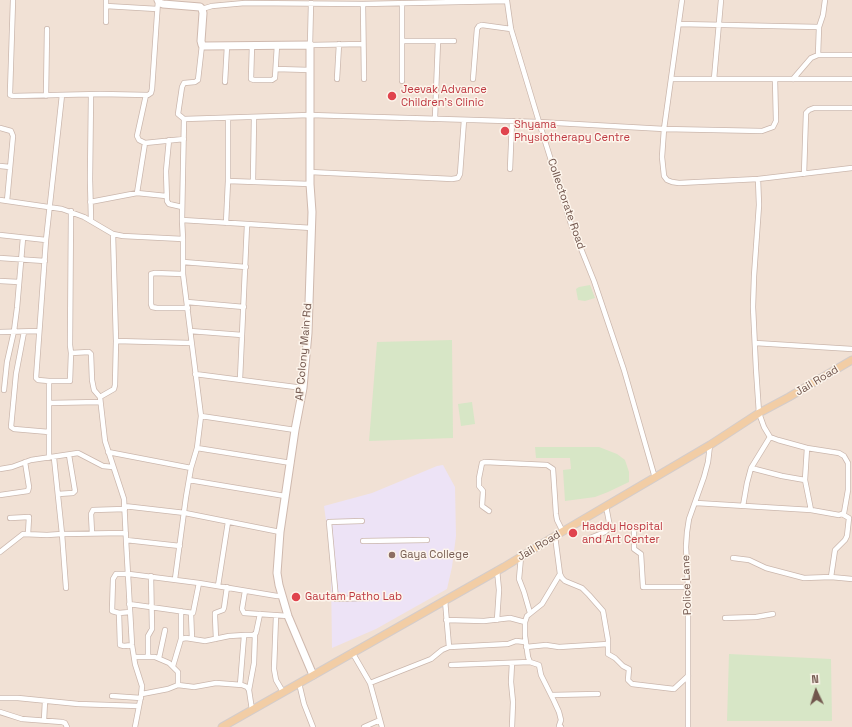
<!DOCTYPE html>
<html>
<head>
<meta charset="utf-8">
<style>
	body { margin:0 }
	#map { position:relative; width:852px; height:727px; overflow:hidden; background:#faf0e6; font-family:"Space Grotesk",sans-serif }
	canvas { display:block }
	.north { position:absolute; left:796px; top:671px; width:40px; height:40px; -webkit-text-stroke:3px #fdf5ec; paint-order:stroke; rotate:356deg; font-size:11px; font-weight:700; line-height:16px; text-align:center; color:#71564d }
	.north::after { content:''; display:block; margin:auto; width:14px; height:18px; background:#71564d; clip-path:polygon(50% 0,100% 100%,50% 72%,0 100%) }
</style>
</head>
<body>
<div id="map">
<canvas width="852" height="727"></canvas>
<div class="north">N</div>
</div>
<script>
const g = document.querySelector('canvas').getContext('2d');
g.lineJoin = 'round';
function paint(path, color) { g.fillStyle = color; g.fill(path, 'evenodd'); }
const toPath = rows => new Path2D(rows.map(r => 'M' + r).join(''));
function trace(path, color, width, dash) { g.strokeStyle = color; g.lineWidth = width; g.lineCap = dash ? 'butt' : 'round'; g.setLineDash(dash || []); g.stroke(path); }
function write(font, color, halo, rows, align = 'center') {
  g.font = font + ' "Space Grotesk",sans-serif'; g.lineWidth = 3; g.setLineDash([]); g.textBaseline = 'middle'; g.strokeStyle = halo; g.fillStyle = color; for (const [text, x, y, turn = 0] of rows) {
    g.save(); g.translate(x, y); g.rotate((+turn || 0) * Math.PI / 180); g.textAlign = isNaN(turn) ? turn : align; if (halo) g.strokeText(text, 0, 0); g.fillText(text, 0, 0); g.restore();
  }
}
paint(toPath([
	[0,0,852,0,852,727,0,727]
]), '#f1e1d5');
paint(toPath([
	[443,465,455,487,456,536,452,567,447,589,376,629,332,648,331,577,329,543,324,506,372,493,437,466]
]), '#ede3f6');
paint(toPath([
	[590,285,595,298,585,301,578,300,576,289,579,287],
	[452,340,453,438,369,441,377,342],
	[472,402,475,424,461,426,458,404],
	[599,447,617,454,625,460,629,472,629,482,608,492,595,497,565,501,563,470,571,469,570,458,536,458,535,447],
	[729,654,831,659,832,721,727,721]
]), '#d7e6c6');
const street = toPath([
	[13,0,10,93,10,95,13,96,100,94,148,95,151,93,152,89,158,1],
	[106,0,106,22],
	[682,0,664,129,662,157,664,176,667,180,672,182,679,183,758,179],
	[311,3,310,45,363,44],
	[402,3,402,81],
	[363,4,364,79],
	[106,6,157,9],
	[202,9,212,6,245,3,363,4,507,1,511,29,539,122,571,224,594,281,624,370,655,478],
	[679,24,819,27,818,55,852,55],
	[819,27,823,15,825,0],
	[402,41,454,41],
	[202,45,198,80,195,82,184,83,182,87,178,114,184,119,310,115,539,122,664,129,762,131,773,127,776,121,775,79],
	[252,45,251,79,254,80,272,80,275,78,277,45],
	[276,69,310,70],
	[337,79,339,44],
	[473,79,477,29,479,26,482,25,511,29],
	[671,79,852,79],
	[714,79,721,0],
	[793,79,811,58,818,55],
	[225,82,227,46],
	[46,96,47,29],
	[435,118,438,41],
	[0,128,11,131,13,136,7,201],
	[169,140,166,171,167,201,169,204,182,207],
	[145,143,184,139],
	[0,166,10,167],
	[510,169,512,121],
	[310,172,452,179,458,178,460,174,464,120],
	[804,174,806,113,809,110,814,108,852,108],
	[228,181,310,184],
	[253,181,254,117],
	[137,193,145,143,139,140,137,136,146,95],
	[0,200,62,209,84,217,113,234,123,236,183,239,182,220,312,228],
	[90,202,137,193,166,196],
	[71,211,70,345,71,353,89,352,91,354,92,380,94,390,100,397,105,441,124,499,126,540,180,546],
	[91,220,90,179,91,94],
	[182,220,184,119],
	[226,223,228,181,228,118],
	[0,235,46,240],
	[183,239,183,262,246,267],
	[0,258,45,261],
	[183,274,155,273,151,274,151,304,152,307,157,308,188,308],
	[0,281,19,282],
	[187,302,244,307],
	[190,331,242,335],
	[0,332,39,331],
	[24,332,16,374,11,427,14,429,49,432],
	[116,341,191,343],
	[755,343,852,349],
	[195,374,303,388],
	[240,379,247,225],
	[49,381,38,380,36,378,46,240,62,95],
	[4,390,7,362,14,331,17,308,23,238],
	[100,397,114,389,115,385,116,341,113,234],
	[49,403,99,402],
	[201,416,295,430],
	[197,448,291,463],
	[807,448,805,480,811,510],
	[108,452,191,468],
	[49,458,49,381,70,381,71,353],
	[54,458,62,534,66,588],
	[751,468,782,476,805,480],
	[0,469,12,467,31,460,78,453,103,466,113,467],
	[189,480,285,496],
	[58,494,73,493,75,491,69,455],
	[0,495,28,491,29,487,25,462],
	[696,503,811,510,839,515,844,513,848,490,848,463,844,456,839,453,807,448,778,440,770,437,764,427,759,413,756,369,753,307,754,276,759,205,758,179,852,168],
	[124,506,185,513,280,532],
	[743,506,747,483,751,468,770,437],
	[489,511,482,506,483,491,479,486,479,478,482,463,485,462,547,465,553,469,556,514,557,520,563,532],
	[10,518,29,517,28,534],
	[362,521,329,522,336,599,368,598],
	[634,529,634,549,641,554,643,587,688,587],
	[92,533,91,514,93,510,125,509],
	[555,536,560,574,562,578,565,581,582,588,589,595,603,611,608,640,608,654,615,658,623,666,629,669,628,680,632,684,674,689,688,676],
	[590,538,605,532,610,527,606,506],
	[126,540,132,645,135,664,142,686,141,696,135,727],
	[363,541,427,540],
	[0,552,23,534,47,535,62,534,126,533],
	[521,557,519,579,524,592,530,613],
	[733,558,749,560,766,568,804,578,831,577,852,579],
	[560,574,542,604,527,616,525,622,525,636,528,657,530,662,539,665,541,675,554,701,559,712,561,720,559,726,561,727],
	[831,577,835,550,845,540,847,536,849,518,842,514],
	[175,579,186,497,191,468,197,448,201,416,183,274,183,262],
	[218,586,228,522],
	[245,591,242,609,244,613,288,616],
	[445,600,449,647],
	[129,604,193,613,199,583],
	[181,611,181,639],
	[130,612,119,613,112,611,113,579,116,574,129,574,199,583,277,596,282,596],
	[119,613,120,645,124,646,132,645],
	[191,613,192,639],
	[276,616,274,669,276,680,283,692],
	[725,618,756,617,773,614],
	[446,620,484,621,510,618,525,622],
	[497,620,499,590,497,570],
	[216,639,215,616,215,613,223,610,224,608,227,587],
	[526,647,546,645,559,647,608,644],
	[352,652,370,683,382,727],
	[134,657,155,657,169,663,178,672,178,685],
	[148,657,148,636,152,629,151,576],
	[159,658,165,630],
	[512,663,511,682,513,702,512,727],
	[451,665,530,662],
	[173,666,181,639,186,638,205,641,229,636,245,635],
	[299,683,304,704,313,727],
	[370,683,431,659,442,650,449,647,508,644,516,641,525,642],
	[240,685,244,636,245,635,253,635,256,633,260,614],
	[249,690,254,663,255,634],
	[142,694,168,689,178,685,194,687,216,683,242,685,247,687,249,690,252,710],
	[552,695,598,694],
	[112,696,141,698],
	[0,698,18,698,78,704,139,706],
	[0,712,22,719,62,722,65,723,67,727],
	[44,720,45,701],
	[364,727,380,720],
	[688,727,688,587,686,547,687,532,689,519,704,477,708,462,710,445]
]);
const secondary = toPath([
	[158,0,160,3,163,4,200,7,202,9,203,13,201,41,202,45,204,46,310,45,310,184,312,212,308,333,303,388,295,430,280,532,277,573,279,585,288,616,313,675]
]);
const primary = toPath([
	[222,727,504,567,555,536,710,445,759,413,789,397,852,360]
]);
trace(street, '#cbb7ad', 6);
trace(secondary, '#cfb9ae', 9);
trace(primary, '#d4ccca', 9);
trace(street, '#fff', 4.5);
trace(secondary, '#fff', 7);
trace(primary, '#f2cda5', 7);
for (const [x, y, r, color] of [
	[392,96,5,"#e0444e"],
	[505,131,5,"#e0444e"],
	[573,533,5,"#e0444e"],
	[392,555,4,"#8d6e63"],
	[296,597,5,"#e0444e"]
]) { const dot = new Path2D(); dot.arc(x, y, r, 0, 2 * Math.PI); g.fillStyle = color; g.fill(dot); trace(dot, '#fdf5ec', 1.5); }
write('11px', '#be3a42', '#fdf5ec', [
	["Jeevak Advance",401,90],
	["Children's Clinic",401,103],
	["Shyama",514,125],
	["Physiotherapy Centre",514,138],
	["Haddy Hospital",582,527],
	["and Art Center",582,540],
	["Gautam Patho Lab",305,597]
], 'left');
write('11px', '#71564d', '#fdf5ec', [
	["Collectorate Road",566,204,71],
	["AP Colony Main Rd",304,352,-85],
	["Jail Road",817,381,-31],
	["Jail Road",539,546,-31],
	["Police Lane",687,585,-92]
]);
write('11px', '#785e54', '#fdf5ec', [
	["Gaya College",400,555]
], 'left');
</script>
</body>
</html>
